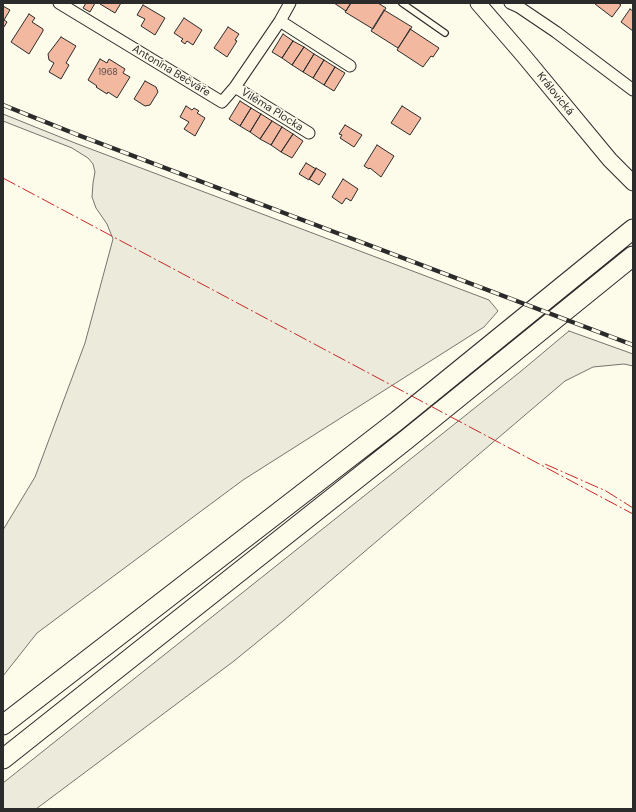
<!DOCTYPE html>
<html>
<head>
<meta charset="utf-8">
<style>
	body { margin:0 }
	#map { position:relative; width:636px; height:812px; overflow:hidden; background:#fdfbea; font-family:"DM Sans",sans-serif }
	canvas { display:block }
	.frame { position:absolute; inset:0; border:4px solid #2b2b2b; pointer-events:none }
</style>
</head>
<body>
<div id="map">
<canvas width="636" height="812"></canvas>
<div class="frame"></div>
</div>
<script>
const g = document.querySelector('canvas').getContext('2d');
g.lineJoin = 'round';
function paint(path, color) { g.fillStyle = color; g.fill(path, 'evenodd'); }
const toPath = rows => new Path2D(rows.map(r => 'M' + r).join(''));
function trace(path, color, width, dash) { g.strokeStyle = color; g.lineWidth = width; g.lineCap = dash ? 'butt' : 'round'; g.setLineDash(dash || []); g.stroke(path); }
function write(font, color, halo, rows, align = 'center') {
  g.font = font + ' "DM Sans",sans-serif'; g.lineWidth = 3; g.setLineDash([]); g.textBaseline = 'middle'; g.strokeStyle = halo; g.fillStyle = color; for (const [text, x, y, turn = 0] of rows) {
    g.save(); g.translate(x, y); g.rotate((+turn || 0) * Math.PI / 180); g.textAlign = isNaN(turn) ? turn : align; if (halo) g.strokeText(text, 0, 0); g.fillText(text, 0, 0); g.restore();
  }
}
const green = toPath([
	[3,114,75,143,489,300,498,311,484,327,243,480,37,633,3,676,3,530,35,477,85,343,113,239,107,224,96,208,92,197,93,183,95,172,93,164,88,158,72,148,3,121,3,114],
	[569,331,633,354,633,366,624,364,593,367,565,381,283,621,234,661,36,809,3,809,3,783,520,372,569,331]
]);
paint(green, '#ecebdb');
trace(green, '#74746e', 1);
const building = toPath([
	[86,3,95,3,90,12,83,8,86,3],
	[101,3,121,3,115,13,100,4,101,3],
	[334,3,351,3,346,11,334,3],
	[351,3,378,3,386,8,373,29,345,12,351,3],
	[595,3,618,3,621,5,612,17,595,4,595,3],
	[143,5,165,18,155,35,141,26,145,19,137,15,143,5],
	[3,6,10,10,4,20,7,22,4,27,3,27,3,6],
	[630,9,633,11,633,31,621,22,630,9],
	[384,10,412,27,398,48,371,31,384,10],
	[29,14,35,18,32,22,43,29,43,31,29,54,11,42,29,14],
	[184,18,202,30,193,45,187,41,185,44,181,41,183,39,174,33,184,18],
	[228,27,239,34,235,40,237,41,227,57,214,48,228,27],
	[410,29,439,48,433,57,431,56,423,67,397,50,410,29],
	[283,34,293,41,282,58,272,52,283,34],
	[61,37,76,46,66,63,69,65,61,79,49,72,54,63,49,60,48,54,61,37],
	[293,41,304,47,292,65,282,58,293,41],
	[304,47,314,54,303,72,292,65,304,47],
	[314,54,324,60,313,78,303,72,314,54],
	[100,59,107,63,109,59,125,69,123,73,130,77,117,98,108,92,107,94,96,87,97,86,88,80,100,59],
	[324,60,335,67,324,85,313,78,324,60],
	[335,67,345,73,334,91,324,85,335,67],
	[145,81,156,87,158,92,150,105,145,106,134,99,145,81],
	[240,101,251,108,240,126,229,119,240,101],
	[186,106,192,110,194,108,199,111,197,113,205,118,195,136,184,129,189,122,180,117,186,106],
	[402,106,421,118,410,135,391,123,402,106],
	[251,108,261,114,250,132,240,126,251,108],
	[261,114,272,121,260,139,250,132,261,114],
	[272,121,282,127,271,145,260,139,272,121],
	[345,125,362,135,354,147,340,138,342,135,339,134,345,125],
	[282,127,293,134,281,152,271,145,282,127],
	[293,134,303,141,292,158,281,152,293,134],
	[377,145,394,156,381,177,370,168,369,169,364,166,377,145],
	[306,163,316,169,309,180,299,174,306,163],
	[316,168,326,174,319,185,309,179,316,168],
	[343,179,358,189,351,201,346,198,342,204,332,197,343,179]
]);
paint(building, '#f2b8a0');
trace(building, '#2b2b2b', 1);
const lane = toPath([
	[402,3,445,33]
]);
const street = toPath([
	[59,3,222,102,235,87,280,21,290,3],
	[510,3,519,7,556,32,633,90],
	[280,21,350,66],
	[235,87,309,133]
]);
const secondary = toPath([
	[478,3,523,55,610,160,633,183]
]);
const highway = toPath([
	[3,725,398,420,633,229],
	[3,759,407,439,633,256]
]);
trace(lane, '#2b2b2b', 8);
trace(street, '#2b2b2b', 13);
trace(secondary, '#2b2b2b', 17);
trace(highway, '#2b2b2b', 21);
trace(lane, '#fdfbea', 5.5);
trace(street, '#fdfbea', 11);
trace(secondary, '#fdfbea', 15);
trace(highway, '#fdfbea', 19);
const rail = toPath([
	[3,105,78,135,633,345]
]);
trace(rail, '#2b2b2b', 4.5);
trace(rail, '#fdfbea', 3, [9]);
trace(toPath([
	[3,178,633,514],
	[545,464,606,491,633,508]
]), '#c62828', 1, [14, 3, 2, 3]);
write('9px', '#5d4e48', null, [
	["1968",108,73]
]);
write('11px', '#2b2b2b', '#fdfbea', [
	["Antonína Bečváře",171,71,31],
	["Královická",555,94,51],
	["Viléma Plocka",272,110,32]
]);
</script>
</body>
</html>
